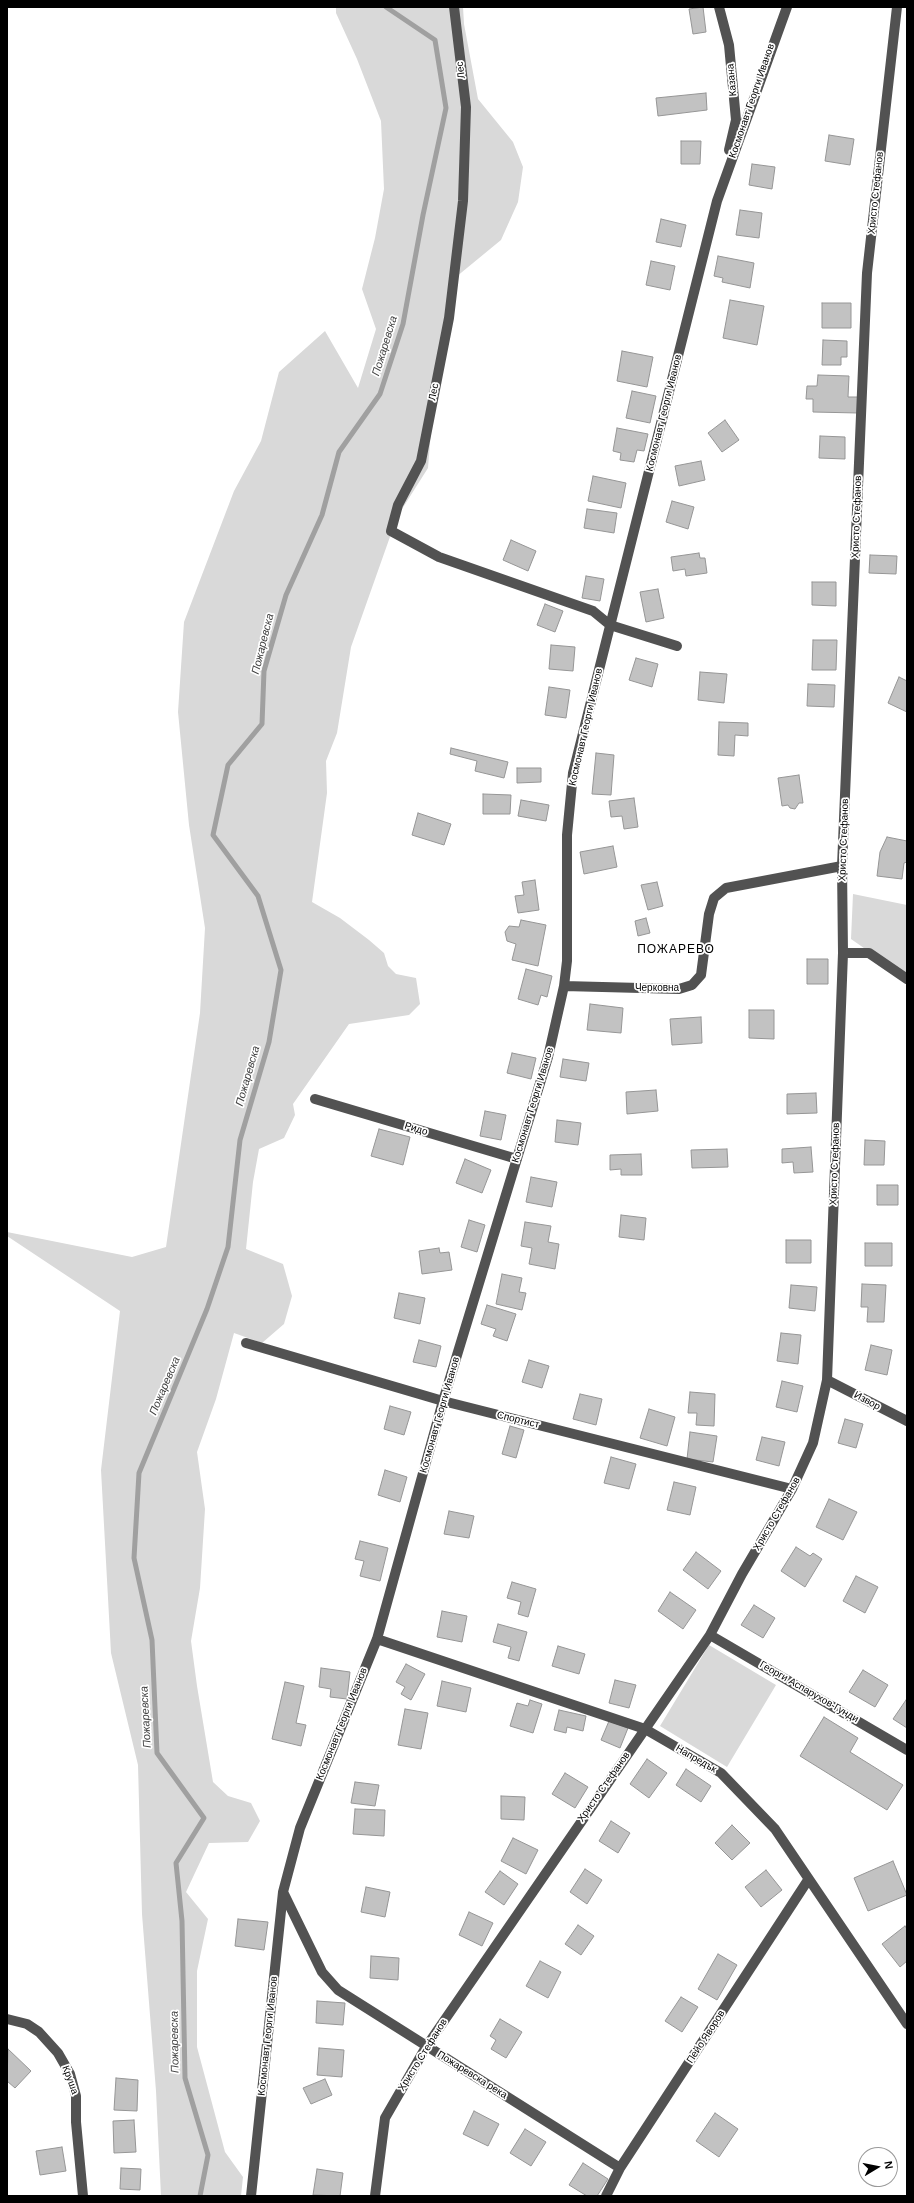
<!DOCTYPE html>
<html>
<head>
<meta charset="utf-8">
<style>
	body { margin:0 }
	#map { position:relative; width:914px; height:2203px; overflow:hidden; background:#fff; font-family:Helvetica,sans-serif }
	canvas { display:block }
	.frame { position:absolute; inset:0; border:8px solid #000; pointer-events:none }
	.north { position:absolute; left:858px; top:2147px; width:40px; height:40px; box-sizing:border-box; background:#fff; border:1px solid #999; border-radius:50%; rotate:80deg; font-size:11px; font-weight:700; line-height:16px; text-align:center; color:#000 }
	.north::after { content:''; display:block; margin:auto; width:14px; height:18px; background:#000; clip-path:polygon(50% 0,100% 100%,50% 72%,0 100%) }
</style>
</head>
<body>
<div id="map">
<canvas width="914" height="2203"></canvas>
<div class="frame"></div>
<div class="north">N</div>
</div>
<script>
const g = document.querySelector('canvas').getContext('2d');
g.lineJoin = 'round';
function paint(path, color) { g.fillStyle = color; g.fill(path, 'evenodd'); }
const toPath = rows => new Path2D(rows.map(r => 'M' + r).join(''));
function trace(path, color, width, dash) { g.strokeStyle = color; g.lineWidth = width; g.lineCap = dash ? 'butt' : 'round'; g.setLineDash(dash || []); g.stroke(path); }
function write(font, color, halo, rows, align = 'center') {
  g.font = font + ' Helvetica,sans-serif'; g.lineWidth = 3.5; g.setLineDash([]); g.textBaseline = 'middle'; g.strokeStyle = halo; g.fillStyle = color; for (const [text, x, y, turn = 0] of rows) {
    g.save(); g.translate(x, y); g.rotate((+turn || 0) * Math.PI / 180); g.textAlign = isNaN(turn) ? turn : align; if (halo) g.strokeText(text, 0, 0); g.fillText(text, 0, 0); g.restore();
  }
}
paint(toPath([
	[336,7,463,7,464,24,478,99,513,142,523,167,518,202,501,240,456,277,432,418,428,468,397,517,351,647,337,733,326,761,327,793,312,902,340,918,369,940,384,953,388,966,396,974,416,978,420,1004,409,1015,349,1024,293,1104,295,1115,284,1138,259,1149,253,1182,246,1249,283,1264,292,1296,284,1324,262,1343,234,1333,216,1399,197,1452,205,1509,200,1588,191,1641,197,1686,213,1782,228,1796,251,1803,260,1821,248,1842,209,1843,186,1892,208,1919,197,1971,197,2047,225,2152,243,2177,241,2196,161,2196,156,2091,142,1914,138,1765,111,1653,101,1470,120,1311,7,1236,7,1232,132,1257,166,1247,200,1013,205,928,189,825,178,712,184,622,234,491,261,441,279,372,325,331,358,388,376,329,362,289,375,238,384,189,381,121,357,59,336,13],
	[853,894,907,905,907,978,851,939],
	[709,1645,776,1685,727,1767,660,1726]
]), '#d9d9d9');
trace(toPath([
	[200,2196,208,2155,185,2078,182,1921,176,1863,204,1818,157,1753,152,1640,134,1558,139,1473,207,1309,228,1247,240,1140,269,1042,281,970,258,896,213,835,228,765,262,724,264,671,286,595,322,515,339,452,380,394,403,324,423,215,446,108,435,40,386,7]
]), '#a0a0a0', 5);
const building = toPath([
	[703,7,706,32,693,34,689,9,703,7],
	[706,93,707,110,658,116,656,98,706,93],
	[829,135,854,139,850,165,825,161,829,135],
	[681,141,701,141,700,164,681,164,681,141],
	[752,164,775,167,772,189,749,185,752,164],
	[740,210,762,213,759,238,736,235,740,210],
	[661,219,686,225,681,247,656,242,661,219],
	[718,256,754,263,750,288,722,282,723,278,714,276,718,256],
	[651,261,675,266,670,290,646,285,651,261],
	[730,300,764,306,757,345,723,338,730,300],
	[822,303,851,303,851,328,822,328,822,303],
	[823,340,847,341,847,357,841,357,841,365,822,365,823,340],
	[622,351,653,357,647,387,617,381,622,351],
	[818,375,849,376,848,397,858,397,858,413,813,412,813,399,806,399,807,386,817,386,818,375],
	[632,391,656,396,650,423,626,418,632,391],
	[725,420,739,440,722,452,708,433,725,420],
	[617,428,648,434,644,451,637,450,634,462,620,460,621,453,613,451,617,428],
	[820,436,845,437,845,459,819,458,820,436],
	[701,461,705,480,679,486,675,466,701,461],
	[593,476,626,483,621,508,588,501,593,476],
	[672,501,694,507,688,529,666,522,672,501],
	[587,509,617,513,614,533,584,528,587,509],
	[511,540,536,551,528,571,503,560,511,540],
	[699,553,700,558,705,558,707,573,686,576,685,569,673,571,671,557,699,553],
	[870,555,897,556,896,574,869,573,870,555],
	[586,576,604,579,600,601,582,598,586,576],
	[812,582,836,582,836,606,812,605,812,582],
	[658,589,664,618,646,622,640,592,658,589],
	[545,604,563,611,555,632,537,625,545,604],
	[813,640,837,640,836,670,812,670,813,640],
	[551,645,575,647,573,671,549,669,551,645],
	[636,658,658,664,652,687,629,680,636,658],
	[700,672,727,674,724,703,698,700,700,672],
	[899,677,907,681,907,712,888,703,899,677],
	[808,684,835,685,834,707,807,706,808,684],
	[549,687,570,690,566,718,545,715,549,687],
	[719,722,748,723,748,736,735,735,734,756,718,755,719,722],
	[451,748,508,762,504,778,475,771,477,761,450,754,451,748],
	[596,753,614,755,611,795,592,794,596,753],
	[517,768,541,768,541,782,517,783,517,768],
	[799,775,803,803,799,803,795,809,790,808,788,805,782,806,778,778,799,775],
	[483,794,511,795,510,814,483,814,483,794],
	[634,798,638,827,624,829,622,816,611,817,609,801,634,798],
	[521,800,549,805,546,821,518,816,521,800],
	[418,813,451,824,444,845,412,835,418,813],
	[887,837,907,841,907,862,904,863,902,879,877,876,880,852,887,837],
	[613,846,617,867,584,874,580,852,613,846],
	[535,880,539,910,518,913,515,896,524,895,522,882,535,880],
	[657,882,663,906,648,910,641,885,657,882],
	[646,918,650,933,638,936,635,921,646,918],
	[521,920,546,925,538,966,512,960,516,944,507,941,505,932,509,926,519,927,521,920],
	[807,959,828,959,828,984,807,984,807,959],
	[526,969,552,976,547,997,541,995,538,1005,518,999,526,969],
	[590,1004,623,1008,621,1033,587,1030,590,1004],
	[749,1010,774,1010,774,1039,749,1038,749,1010],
	[701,1017,702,1043,672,1045,670,1019,701,1017],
	[512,1053,536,1058,531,1079,507,1073,512,1053],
	[563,1059,589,1063,586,1081,560,1077,563,1059],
	[656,1090,658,1111,627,1114,626,1092,656,1090],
	[816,1093,817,1113,787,1114,787,1094,816,1093],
	[485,1111,506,1115,501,1140,480,1136,485,1111],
	[557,1120,581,1123,578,1145,555,1142,557,1120],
	[379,1129,410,1137,403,1165,371,1156,379,1129],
	[865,1140,885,1141,884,1165,864,1165,865,1140],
	[811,1147,813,1172,794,1173,793,1162,782,1163,782,1149,811,1147],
	[727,1149,728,1167,692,1168,691,1150,727,1149],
	[641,1154,642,1175,621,1175,621,1169,610,1170,610,1155,641,1154],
	[465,1159,491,1170,482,1193,456,1183,465,1159],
	[531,1177,557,1182,552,1207,526,1202,531,1177],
	[877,1185,898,1185,898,1205,877,1205,877,1185],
	[621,1215,646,1218,644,1240,619,1237,621,1215],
	[469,1220,485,1225,477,1252,461,1247,469,1220],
	[525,1222,551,1226,548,1242,559,1244,555,1269,529,1264,532,1248,521,1246,525,1222],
	[786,1240,811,1240,811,1263,786,1263,786,1240],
	[865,1243,892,1243,892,1266,865,1266,865,1243],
	[439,1248,440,1253,449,1252,452,1270,422,1274,419,1251,439,1248],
	[502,1274,522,1278,519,1292,526,1293,522,1310,496,1304,502,1274],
	[862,1284,886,1285,884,1322,867,1322,868,1307,861,1307,862,1284],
	[791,1285,817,1287,815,1311,789,1308,791,1285],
	[399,1293,425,1298,420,1324,394,1318,399,1293],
	[487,1305,516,1314,507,1341,493,1336,496,1329,481,1324,487,1305],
	[781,1333,801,1335,798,1364,777,1361,781,1333],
	[419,1340,441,1346,436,1367,413,1362,419,1340],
	[871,1345,892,1350,887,1375,865,1370,871,1345],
	[529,1360,549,1366,542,1388,522,1382,529,1360],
	[782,1381,803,1386,797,1412,776,1407,782,1381],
	[690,1392,715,1394,714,1426,696,1425,697,1413,688,1413,690,1392],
	[580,1394,602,1399,596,1425,573,1419,580,1394],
	[390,1406,411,1412,404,1435,384,1429,390,1406],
	[649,1409,675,1417,667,1446,640,1438,649,1409],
	[845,1419,863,1424,856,1448,838,1443,845,1419],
	[510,1426,524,1430,516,1458,502,1454,510,1426],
	[690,1432,717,1436,713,1462,687,1459,690,1432],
	[762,1437,785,1442,779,1466,756,1460,762,1437],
	[611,1457,636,1464,629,1489,604,1483,611,1457],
	[385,1470,407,1477,400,1502,378,1495,385,1470],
	[674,1482,696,1487,690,1515,667,1510,674,1482],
	[829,1499,857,1512,843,1540,816,1527,829,1499],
	[449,1511,474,1516,469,1538,444,1534,449,1511],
	[360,1541,388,1548,380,1581,360,1576,364,1561,355,1559,360,1541],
	[796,1547,810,1556,813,1553,822,1559,805,1587,781,1571,796,1547],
	[696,1552,721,1571,708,1589,683,1570,696,1552],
	[856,1576,878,1587,865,1613,843,1601,856,1576],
	[512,1582,536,1589,528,1617,518,1614,521,1602,507,1598,512,1582],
	[670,1592,696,1610,683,1629,658,1611,670,1592],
	[754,1605,775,1618,763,1638,741,1625,754,1605],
	[442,1611,467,1616,462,1642,437,1637,442,1611],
	[498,1624,527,1632,519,1661,508,1658,511,1647,493,1642,498,1624],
	[558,1646,585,1654,579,1674,552,1666,558,1646],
	[406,1664,425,1674,411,1700,401,1694,405,1687,396,1682,406,1664],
	[321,1668,350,1672,347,1699,330,1697,331,1689,319,1687,321,1668],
	[863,1670,888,1685,875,1707,849,1692,863,1670],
	[615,1680,636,1685,629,1708,609,1703,615,1680],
	[442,1681,471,1688,466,1712,437,1706,442,1681],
	[285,1682,304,1686,296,1723,306,1725,301,1746,272,1739,285,1682],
	[530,1700,542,1704,533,1733,510,1726,517,1703,528,1706,530,1700],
	[906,1700,907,1700,907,1728,893,1719,906,1700],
	[405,1709,428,1713,421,1749,398,1745,405,1709],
	[559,1710,586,1716,583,1731,567,1727,566,1733,554,1730,559,1710],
	[824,1717,858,1738,850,1752,903,1785,887,1810,800,1756,824,1717],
	[609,1721,628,1728,620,1748,601,1740,609,1721],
	[647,1759,667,1773,649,1798,630,1784,647,1759],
	[686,1769,711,1786,701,1802,676,1785,686,1769],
	[565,1773,588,1787,575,1808,552,1794,565,1773],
	[355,1782,379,1785,375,1806,351,1803,355,1782],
	[501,1796,525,1797,524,1820,501,1819,501,1796],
	[355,1809,385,1810,384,1836,353,1834,355,1809],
	[611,1821,630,1833,618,1853,599,1841,611,1821],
	[732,1825,750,1843,732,1860,715,1843,732,1825],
	[513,1838,538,1850,526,1874,501,1861,513,1838],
	[893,1861,907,1895,868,1911,854,1878,893,1861],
	[585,1869,602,1880,587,1904,570,1892,585,1869],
	[766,1870,782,1890,761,1907,745,1887,766,1870],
	[500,1871,518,1884,504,1905,485,1892,500,1871],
	[366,1887,390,1892,385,1917,361,1912,366,1887],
	[469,1912,493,1923,482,1946,459,1935,469,1912],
	[238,1919,268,1922,264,1950,235,1946,238,1919],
	[578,1925,594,1936,581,1955,565,1944,578,1925],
	[905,1926,907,1929,907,1961,900,1967,882,1944,905,1926],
	[718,1954,737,1965,717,2000,698,1989,718,1954],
	[371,1956,399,1958,398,1980,370,1978,371,1956],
	[540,1961,561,1972,548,1998,526,1986,540,1961],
	[681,1997,698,2007,682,2032,665,2021,681,1997],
	[317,2001,345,2003,343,2025,316,2023,317,2001],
	[500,2019,522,2032,506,2058,491,2049,496,2040,490,2036,500,2019],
	[319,2048,344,2050,342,2077,317,2075,319,2048],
	[8,2049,31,2071,15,2088,7,2081,8,2049],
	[116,2078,138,2080,137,2111,114,2110,116,2078],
	[325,2079,332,2095,311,2104,303,2088,325,2079],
	[474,2111,499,2124,488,2146,463,2134,474,2111],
	[715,2113,738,2129,719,2157,696,2141,715,2113],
	[134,2120,136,2152,114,2153,113,2121,134,2120],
	[525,2129,546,2142,531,2166,510,2153,525,2129],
	[62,2147,66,2171,40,2175,36,2151,62,2147],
	[583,2163,608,2179,597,2196,587,2196,569,2185,583,2163],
	[121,2168,141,2169,140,2190,120,2189,121,2168],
	[317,2169,343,2173,340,2196,313,2195,317,2169]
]);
paint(building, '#c2c2c2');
trace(building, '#969696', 1);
trace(toPath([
	[454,7,466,107,463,201,449,318,421,461,398,505,391,531,439,557,593,611,610,625,677,646],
	[719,7,729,45,736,120,729,150],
	[843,953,869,953,907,979],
	[564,986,679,989,692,985,701,975,709,914,714,898,726,888,842,866],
	[315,1099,517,1159],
	[246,1343,443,1401,792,1489],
	[827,1380,907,1421],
	[710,1635,907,1750],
	[377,1639,645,1729,721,1773,775,1829,907,2024],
	[283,1892,322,1972,338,1990,620,2168],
	[7,2019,27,2024,39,2032,58,2053,70,2074,76,2096,76,2122,83,2196],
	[251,2196,283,1892,300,1828,377,1639,443,1401,548,1057,564,986,567,961,567,835,573,773,717,201,787,7],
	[375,2196,385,2118,426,2047,710,1635,742,1574,792,1489,813,1443,827,1380,843,953,842,866,867,273,897,7],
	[606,2196,620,2168,808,1880]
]), '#525252', 10);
write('10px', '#000', '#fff', [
	["Лес",461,70,-97],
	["Казана",732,80,-95],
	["Космонавт Георги Иванов",752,101,-71],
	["Христо Стефанов",876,193,-84],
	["Лес",434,392,-79],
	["Космонавт Георги Иванов",664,413,-76],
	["Христо Стефанов",857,517,-88],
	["Космонавт Георги Иванов",586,727,-77],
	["Христо Стефанов",844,840,-88],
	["Черковна",657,988],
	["Космонавт Георги Иванов",533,1105,-73],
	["Ридо",416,1129,17],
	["Христо Стефанов",835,1164,-88],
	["Извор",867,1401,28],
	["Космонавт Георги Иванов",440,1415,-74],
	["Спортист",518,1420,14],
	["Христо Стефанов",777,1514,-60],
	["Георги Аспарухов-Гунди",809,1692,30],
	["Космонавт Георги Иванов",342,1724,-68],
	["Напредък",696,1759,30],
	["Христо Стефанов",604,1787,-55],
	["Космонавт Георги Иванов",268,2036,-84],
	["Пейо Яворов",706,2037,-57],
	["Христо Стефанов",423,2055,-58],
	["Пожаревска река",472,2075,32],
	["Круша",70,2080,70]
]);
write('italic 11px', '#414141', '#fff', [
	["Пожаревска",385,346,-73],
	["Пожаревска",263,644,-76],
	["Пожаревска",248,1076,-74],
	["Пожаревска",165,1386,-67],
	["Пожаревска",146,1717,-93],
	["Пожаревска",175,2042,-91]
]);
g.letterSpacing = '1px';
write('12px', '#000', '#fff', [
	["ПОЖАРЕВО",676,950]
]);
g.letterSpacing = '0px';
</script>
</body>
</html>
